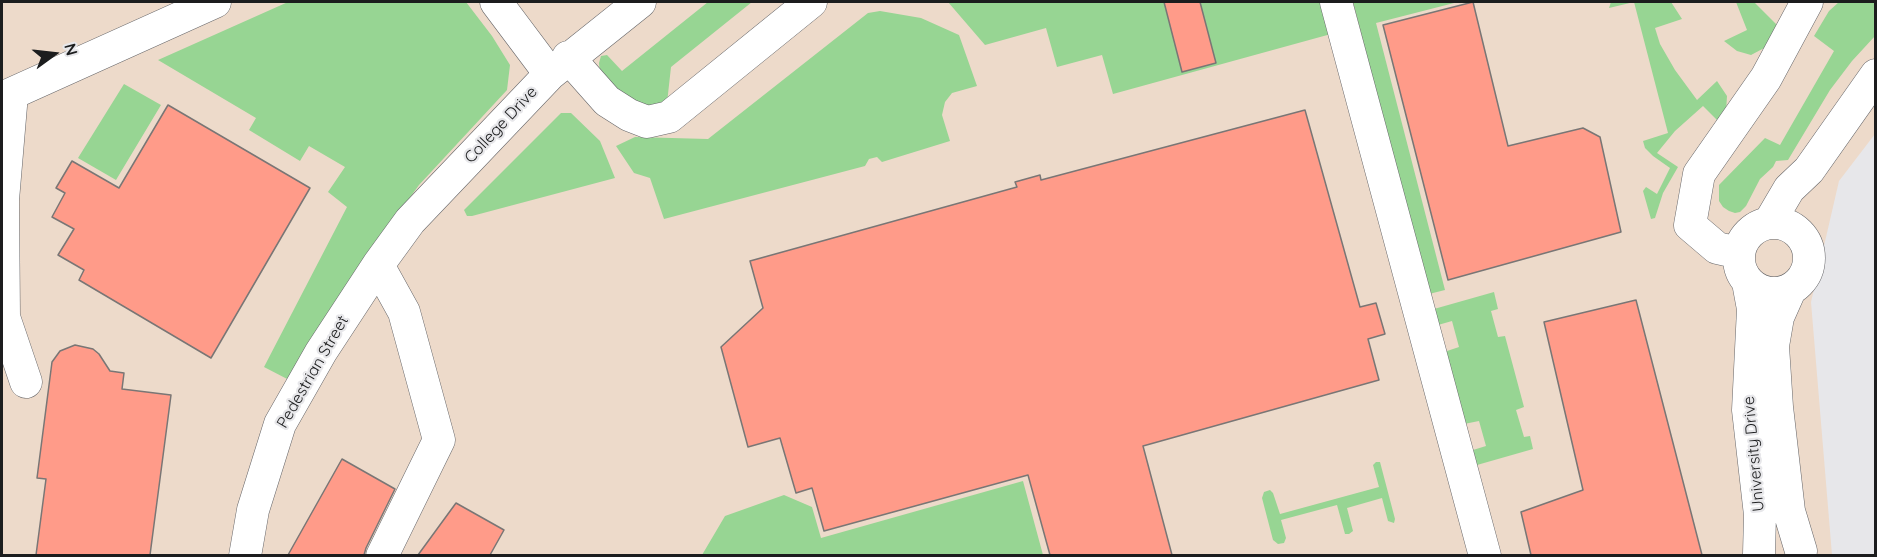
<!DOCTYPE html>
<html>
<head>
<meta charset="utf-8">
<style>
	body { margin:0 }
	#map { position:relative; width:1877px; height:557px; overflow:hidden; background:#e7e7ea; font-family:Quicksand,sans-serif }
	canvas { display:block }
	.frame { position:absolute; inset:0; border:3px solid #1c1d1e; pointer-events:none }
	.north { position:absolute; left:24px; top:24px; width:60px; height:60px; -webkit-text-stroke:4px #e7e7ea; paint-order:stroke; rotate:75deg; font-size:16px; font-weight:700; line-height:24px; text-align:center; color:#1c1d1e }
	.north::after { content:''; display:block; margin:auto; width:21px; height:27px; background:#1c1d1e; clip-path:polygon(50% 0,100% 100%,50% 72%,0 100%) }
</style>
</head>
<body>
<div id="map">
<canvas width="1877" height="557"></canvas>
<div class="frame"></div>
<div class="north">N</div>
</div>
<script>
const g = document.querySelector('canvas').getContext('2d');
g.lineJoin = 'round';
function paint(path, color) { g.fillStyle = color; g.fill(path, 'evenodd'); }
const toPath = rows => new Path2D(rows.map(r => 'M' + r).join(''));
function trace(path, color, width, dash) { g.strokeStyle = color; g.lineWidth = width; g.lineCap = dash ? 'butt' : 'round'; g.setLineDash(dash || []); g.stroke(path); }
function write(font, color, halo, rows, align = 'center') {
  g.font = font + ' Quicksand,sans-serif'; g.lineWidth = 4.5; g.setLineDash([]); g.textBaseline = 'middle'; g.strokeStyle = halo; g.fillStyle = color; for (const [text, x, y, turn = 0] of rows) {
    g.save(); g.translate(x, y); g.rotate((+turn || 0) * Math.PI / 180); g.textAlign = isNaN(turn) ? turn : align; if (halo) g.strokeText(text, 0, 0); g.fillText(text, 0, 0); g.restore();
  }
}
paint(toPath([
	[2,2,1875,2,1875,134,1839,181,1811,302,1832,555,2,555]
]), '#eddaca');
paint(toPath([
	[288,2,466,2,492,36,510,65,507,90,419,185,348,283,293,382,264,367,347,207,328,192,345,167,309,146,300,161,249,130,256,118,158,60],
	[708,2,752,2,671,67,667,103,657,108,633,105,600,74,599,63,601,56,607,55,622,71],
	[948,2,1323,2,1331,34,1113,94,1102,55,1057,67,1046,28,985,45],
	[1353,2,1458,2,1376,23,1445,290,1429,294],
	[1611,2,1671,2,1682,19,1655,28,1660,44,1675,70,1697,100,1717,81,1727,96,1726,112,1720,123,1703,106,1675,131,1657,153,1678,167,1663,193,1655,218,1651,219,1643,191,1646,187,1657,194,1670,168,1653,156,1645,148,1643,141,1668,133,1634,2,1609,8],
	[1736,2,1754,2,1779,27,1768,46,1751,55,1737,51,1724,41,1747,30],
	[1839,2,1875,2,1875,36,1852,61,1830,90,1788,160,1776,161,1773,167,1760,179,1746,206,1740,212,1735,213,1729,211,1723,207,1719,201,1719,185,1765,138,1780,145,1834,51,1814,36,1829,11],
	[880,11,921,18,959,35,977,86,952,93,945,102,942,115,950,141,882,162,877,157,869,159,865,166,664,219,650,178,634,173,616,146,635,137,708,139,868,13],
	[124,84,161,105,116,180,78,158],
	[561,113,571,113,600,141,615,178,472,216,467,216,464,210],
	[1494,292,1498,309,1491,311,1498,337,1505,336,1524,407,1516,410,1524,437,1530,436,1533,449,1477,465,1473,450,1486,446,1479,421,1464,424,1444,352,1459,347,1452,321,1438,325,1434,309],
	[1376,462,1380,462,1395,519,1394,523,1388,521,1382,498,1347,508,1353,531,1349,534,1345,534,1337,505,1281,520,1286,538,1284,543,1278,544,1273,540,1262,498,1264,492,1270,490,1273,493,1280,514,1379,487,1373,465],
	[1023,481,1043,555,702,555,725,516,784,495,812,507,821,538]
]), '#97d593');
const building = toPath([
	[1164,2,1200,2,1216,63,1182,72,1164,2],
	[1473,2,1508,146,1583,128,1600,137,1621,232,1448,280,1383,25,1473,2],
	[168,105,310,188,211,358,79,280,84,270,58,255,74,229,52,217,65,193,56,188,72,161,119,188,168,105],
	[1305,110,1360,307,1376,303,1385,334,1368,339,1379,380,1143,446,1172,555,1050,555,1028,475,824,531,812,488,796,493,780,438,748,447,721,347,763,308,750,261,1017,187,1015,182,1040,175,1041,180,1305,110],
	[1636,300,1702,555,1531,555,1521,512,1583,490,1544,322,1636,300],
	[75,345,93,349,99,354,110,371,124,373,122,389,171,395,150,555,36,555,46,479,37,478,52,362,60,351,75,345],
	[342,459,395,489,366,548,364,555,288,555,342,459],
	[456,503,504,530,490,555,418,555,456,503]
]);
paint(building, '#ff9b89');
trace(building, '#797675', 1.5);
const minor = toPath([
	[496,2,550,74],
	[1336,2,1485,556],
	[568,57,607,101,629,115,647,122,669,117,811,2],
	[12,94,3,200,4,317,26,382],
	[2,98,215,2],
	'1739 258a35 35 0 1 1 70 0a35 35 0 1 1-70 0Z',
	[1769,223,1789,189,1809,170,1876,75],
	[1739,253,1717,248,1690,225,1699,174,1766,78,1807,2],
	[378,265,404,312,439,440,382,556],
	[1748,282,1753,309,1748,410,1760,515,1759,554],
	[1790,290,1778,317,1773,346,1777,407,1789,511,1801,551],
	[245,556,253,510,280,424,321,352,378,265,410,221,550,74,640,2]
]);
trace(minor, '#666669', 33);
trace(minor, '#fff', 32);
write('16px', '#1c1d1e', '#e7e7ea', [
	["College Drive",501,125,-47],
	["Pedestrian Street",313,372,-60],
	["University Drive",1754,454,-95]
]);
</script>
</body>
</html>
